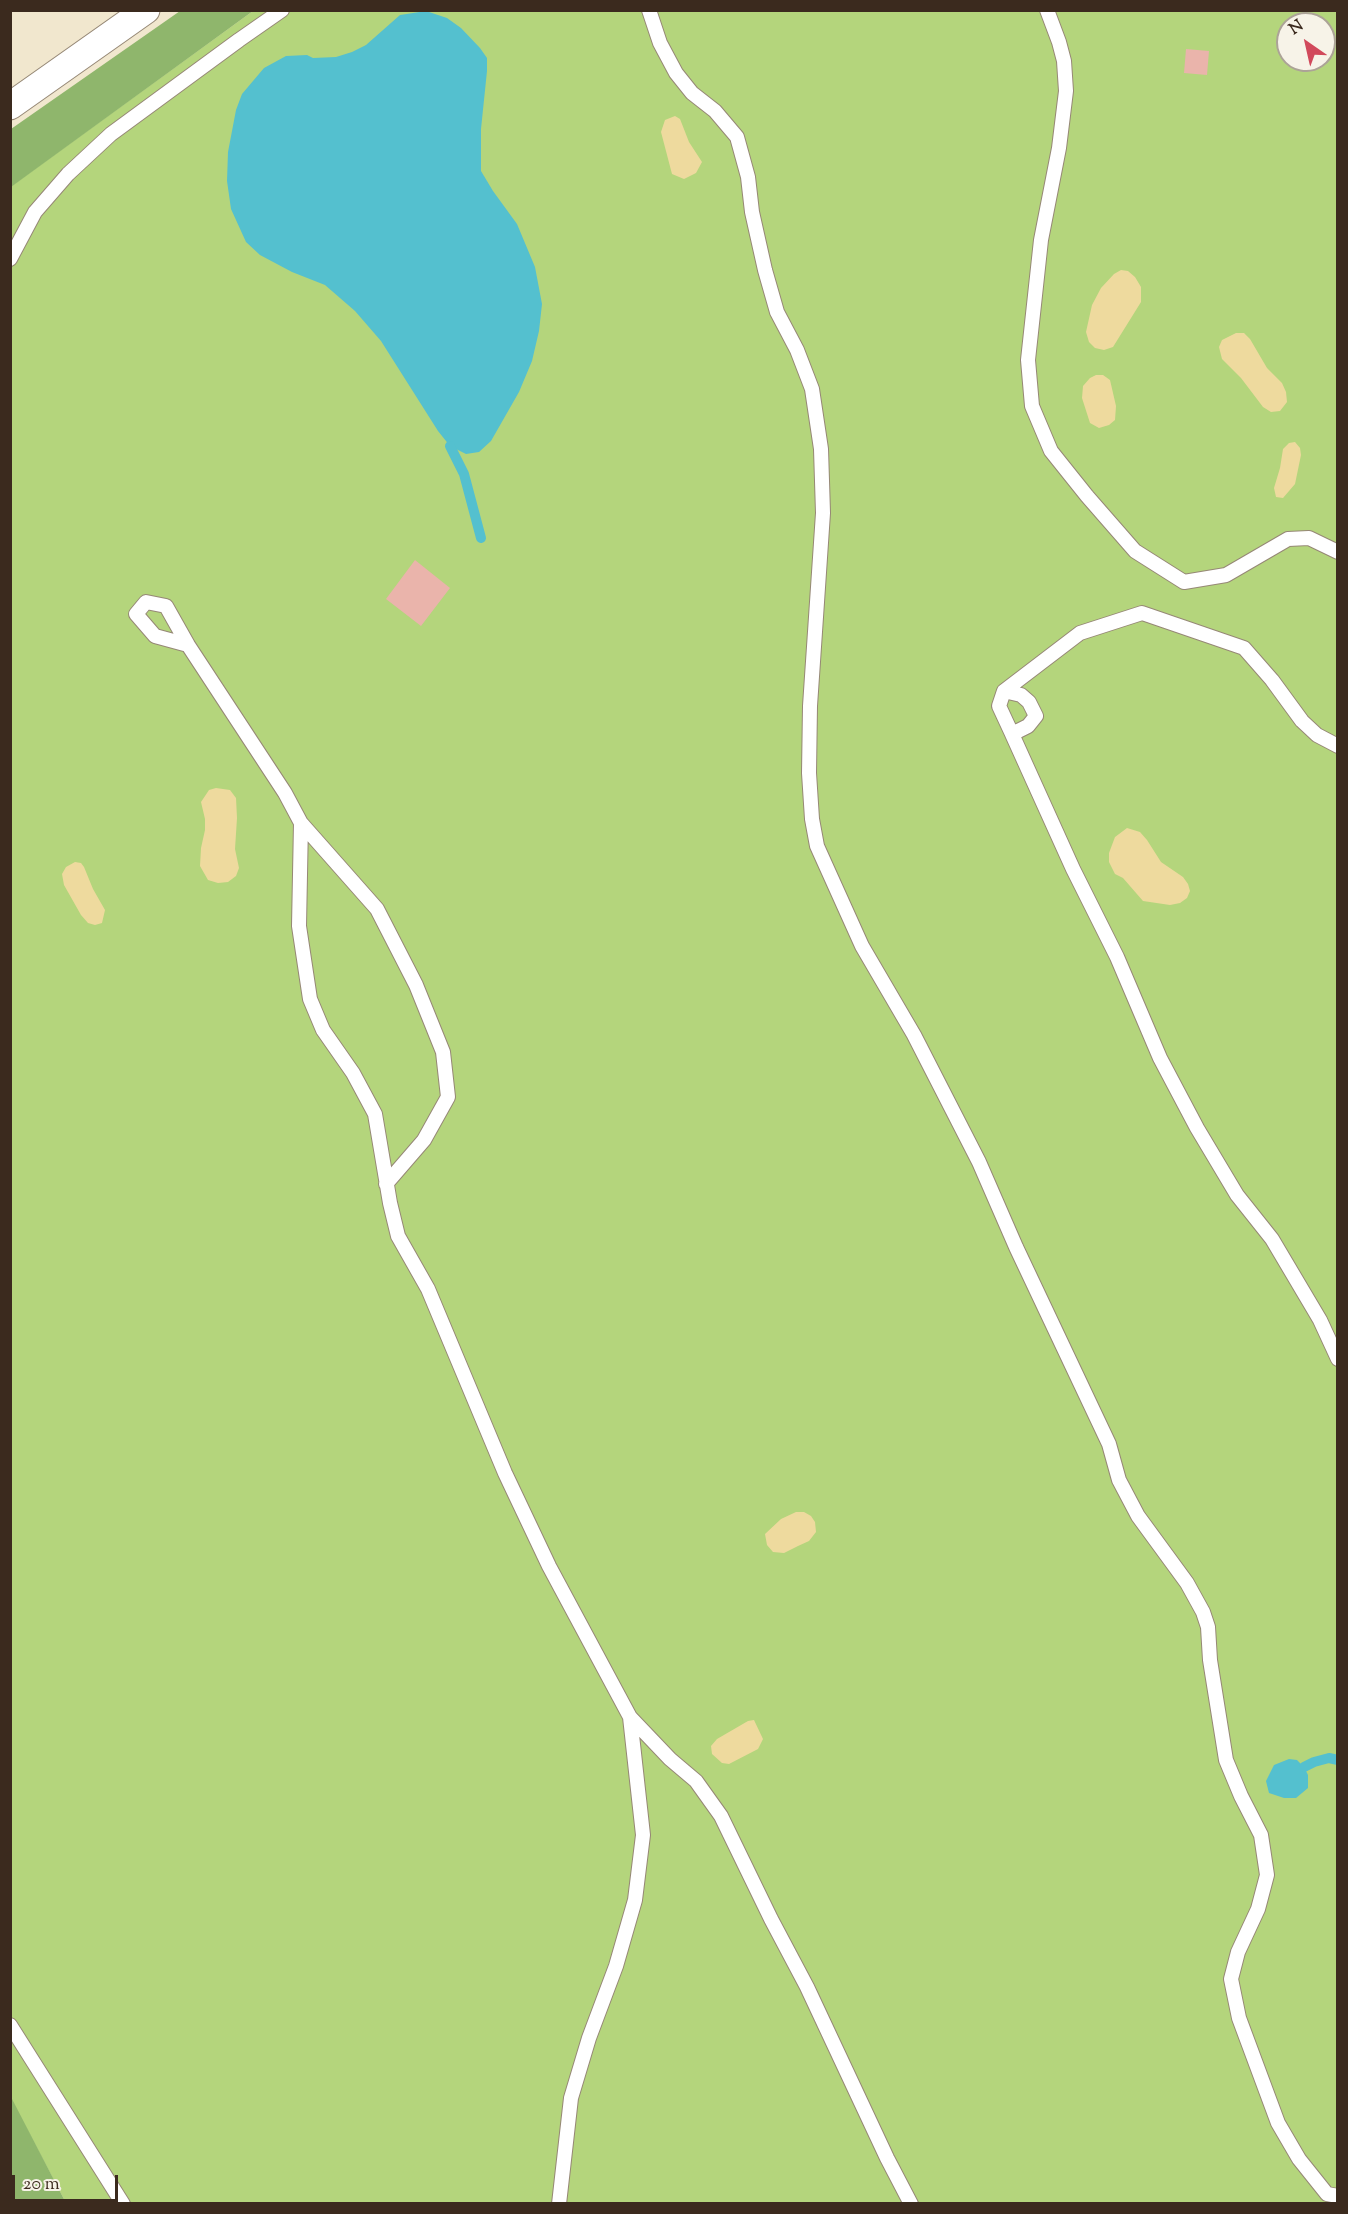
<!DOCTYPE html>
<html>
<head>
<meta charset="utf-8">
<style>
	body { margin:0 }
	#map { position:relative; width:1348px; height:2214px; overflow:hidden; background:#f1e7ce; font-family:"Sorts Mill Goudy",serif }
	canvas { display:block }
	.frame { position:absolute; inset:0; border:12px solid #3b2a1e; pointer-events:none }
	.north { position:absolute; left:1276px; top:12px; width:60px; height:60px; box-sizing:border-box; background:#f7f3e8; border:2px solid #aca397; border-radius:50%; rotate:326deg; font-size:16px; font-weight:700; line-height:24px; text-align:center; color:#3b2a1e }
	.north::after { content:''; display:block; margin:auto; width:21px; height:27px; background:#d1495b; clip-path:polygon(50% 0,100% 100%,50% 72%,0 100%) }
	.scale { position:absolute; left:12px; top:2175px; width:106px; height:27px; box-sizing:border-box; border:3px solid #3b2a1e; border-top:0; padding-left:8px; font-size:18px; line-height:21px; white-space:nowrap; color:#3b2a1e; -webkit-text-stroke:4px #f7f3e8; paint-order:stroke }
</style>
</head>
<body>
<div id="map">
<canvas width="1348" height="2214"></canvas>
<div class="frame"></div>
<div class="north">N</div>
<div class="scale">20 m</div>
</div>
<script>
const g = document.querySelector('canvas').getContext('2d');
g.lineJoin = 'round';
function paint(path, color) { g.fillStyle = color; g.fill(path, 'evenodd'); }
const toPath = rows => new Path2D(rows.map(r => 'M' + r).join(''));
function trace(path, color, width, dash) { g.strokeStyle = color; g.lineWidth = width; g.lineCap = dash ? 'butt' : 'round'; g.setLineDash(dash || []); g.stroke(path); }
paint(toPath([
	[253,11,1337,11,1337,2203,66,2203,10,2097,10,187],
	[1288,24,1324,24,1324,60,1288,60]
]), '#b4d57c');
paint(toPath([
	[180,11,253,11,11,187,11,129],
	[11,2097,66,2203,11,2203]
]), '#8fb66c');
paint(toPath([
	[675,116,680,119,689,142,702,162,696,173,684,179,672,174,661,132,665,120],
	[1121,270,1128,271,1135,277,1141,287,1141,302,1113,347,1104,350,1095,348,1089,342,1086,332,1092,305,1101,288,1114,274],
	[1236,333,1244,333,1250,339,1267,368,1282,383,1286,392,1287,402,1280,411,1271,412,1263,407,1241,378,1222,359,1219,347,1222,340],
	[1096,375,1103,375,1110,380,1116,406,1115,420,1109,425,1099,428,1090,423,1082,398,1083,386,1090,378],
	[1295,442,1300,448,1301,455,1295,484,1283,498,1276,497,1274,488,1280,468,1283,449,1289,443],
	[216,788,230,790,236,798,237,818,235,849,239,868,236,876,228,882,218,883,208,880,200,866,201,848,205,830,205,819,201,802,209,790],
	[1127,828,1140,832,1147,840,1161,862,1183,877,1188,884,1190,891,1187,898,1180,903,1170,905,1143,901,1123,878,1115,874,1109,862,1109,853,1115,837],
	[75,862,81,863,84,867,93,889,105,910,102,923,95,925,88,923,81,915,64,885,62,874,66,867],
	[796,1512,804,1512,811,1516,815,1522,816,1532,809,1541,798,1546,784,1553,773,1552,767,1545,765,1534,781,1519],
	[754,1720,763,1739,758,1749,729,1764,722,1763,712,1754,711,1746,717,1739,748,1721]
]), '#eeda9e');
paint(toPath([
	[426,11,447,18,461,28,480,48,487,58,487,71,481,129,481,171,493,191,517,224,535,267,542,304,539,331,532,361,519,392,491,441,479,452,466,454,450,446,438,431,381,341,355,311,325,285,292,272,260,255,246,242,231,209,227,181,228,152,236,110,242,94,264,68,286,56,307,55,313,58,336,57,352,52,366,45,400,15],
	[1289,1759,1297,1760,1304,1767,1308,1775,1308,1788,1296,1798,1284,1798,1269,1793,1266,1781,1274,1765]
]), '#54c0cf');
trace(toPath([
	[450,446,464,474,481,538],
	[1304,1767,1314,1762,1329,1758,1338,1760]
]), '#54c0cf', 10);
paint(toPath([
	[1186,49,1209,51,1207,75,1184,73],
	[415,560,450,588,421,626,386,599]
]), '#eab4ab');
const service = toPath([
	[649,10,660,43,676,73,692,93,715,111,737,137,748,177,752,212,765,270,777,312,797,350,812,389,821,449,823,513,810,706,809,773,812,819,817,846,862,946,914,1035,979,1162,1016,1247,1109,1444,1119,1480,1138,1516,1187,1583,1203,1612,1208,1627,1210,1660,1226,1760,1241,1796,1261,1835,1267,1875,1258,1909,1238,1952,1231,1979,1239,2018,1278,2123,1299,2159,1327,2194,1338,2196],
	[1047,10,1059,42,1064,61,1066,91,1059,148,1041,240,1028,360,1032,406,1051,451,1087,496,1135,551,1184,582,1226,575,1288,539,1309,538,1338,552],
	[10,259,35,212,68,174,111,134,239,40,282,10],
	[188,645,155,636,136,614,146,602,166,606,188,645,285,793,301,823,299,926,310,999,323,1030,353,1073,375,1114,390,1203,398,1236,428,1289,505,1473,549,1566,630,1717,643,1835,635,1900,616,1966,589,2038,571,2098,559,2204],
	[1004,691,1021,695,1029,702,1036,716,1028,726,1012,734,999,706,1004,691,1080,633,1142,613,1244,648,1272,680,1302,721,1317,735,1338,746],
	[1012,734,1073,869,1117,957,1160,1058,1197,1128,1237,1195,1272,1239,1320,1320,1338,1359],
	[301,823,377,909,416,985,443,1052,448,1097,424,1140,386,1184],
	[630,1717,670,1759,696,1781,721,1816,771,1919,807,1987,887,2158,911,2204],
	[10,2025,123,2204]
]);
const minor = toPath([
	[10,106,146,10]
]);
trace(service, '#968876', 16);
trace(minor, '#968876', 29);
trace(service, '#fff', 14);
trace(minor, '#fff', 27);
</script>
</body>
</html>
